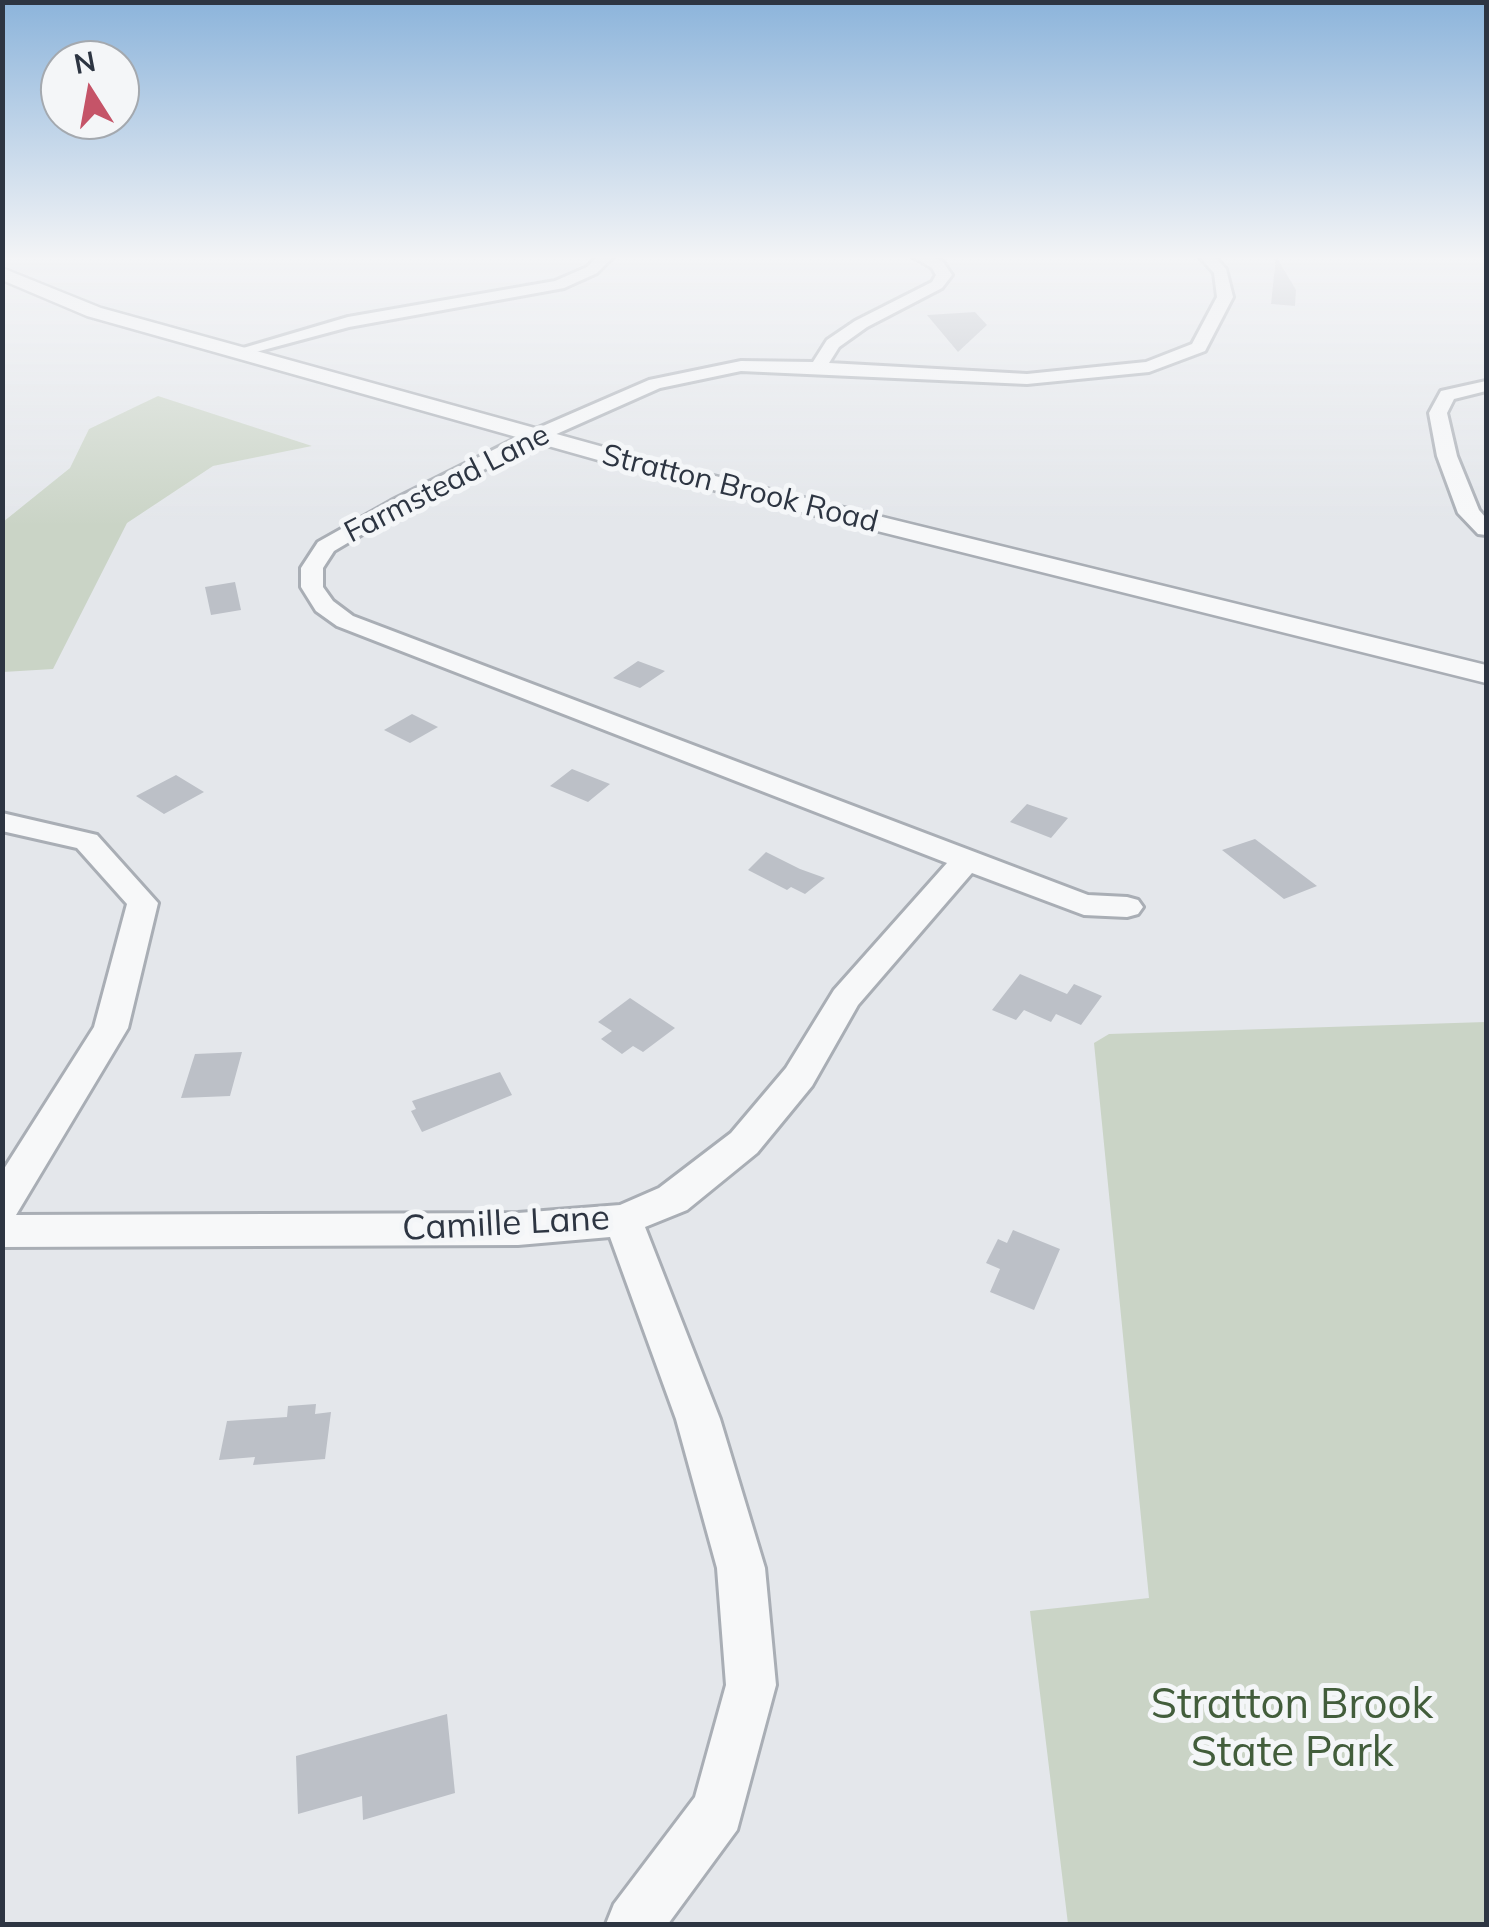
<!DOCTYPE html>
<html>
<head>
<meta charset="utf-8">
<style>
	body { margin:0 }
	#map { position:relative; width:1489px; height:1927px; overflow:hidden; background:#e4e7eb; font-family:Mulish,sans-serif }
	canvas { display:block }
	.frame { position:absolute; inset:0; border:5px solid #2d3542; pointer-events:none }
	.north { position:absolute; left:40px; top:40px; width:100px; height:100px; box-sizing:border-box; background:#f4f6f8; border:2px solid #a4a9af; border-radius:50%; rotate:349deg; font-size:28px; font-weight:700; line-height:40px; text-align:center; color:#2d3542 }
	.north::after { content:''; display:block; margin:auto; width:35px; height:45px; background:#c55468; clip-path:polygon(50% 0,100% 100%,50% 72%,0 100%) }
</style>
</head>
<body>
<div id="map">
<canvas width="1489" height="1927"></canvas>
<div class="frame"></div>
<div class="north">N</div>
</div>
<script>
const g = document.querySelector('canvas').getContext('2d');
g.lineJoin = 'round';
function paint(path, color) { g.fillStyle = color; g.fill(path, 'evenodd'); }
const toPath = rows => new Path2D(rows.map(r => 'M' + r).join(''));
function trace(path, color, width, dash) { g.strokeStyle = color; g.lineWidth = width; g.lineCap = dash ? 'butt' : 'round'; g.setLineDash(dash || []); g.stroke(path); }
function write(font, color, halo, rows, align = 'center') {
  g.font = font + ' Mulish,sans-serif'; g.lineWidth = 10; g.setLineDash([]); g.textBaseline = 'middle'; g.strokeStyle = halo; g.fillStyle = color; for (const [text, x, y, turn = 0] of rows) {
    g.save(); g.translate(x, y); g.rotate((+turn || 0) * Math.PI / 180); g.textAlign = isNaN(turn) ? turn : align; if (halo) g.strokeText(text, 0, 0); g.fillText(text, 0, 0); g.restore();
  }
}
paint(toPath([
	[158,396,312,446,213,466,127,523,53,669,3,672,3,522,70,468,89,429],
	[1486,1022,1486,1924,1068,1924,1030,1611,1149,1598,1094,1043,1109,1034]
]), '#cad4c6');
paint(toPath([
	[1276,256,1296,290,1295,306,1271,304],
	[975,312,987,325,958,352,927,315],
	[235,582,241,610,211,615,205,587],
	[638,661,665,671,640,688,613,678],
	[412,714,438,727,410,743,384,730],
	[572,769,610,784,588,802,550,786],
	[176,775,204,792,164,814,136,796],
	[1027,804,1068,818,1051,838,1010,822],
	[1255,839,1317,886,1284,899,1222,850],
	[766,852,800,869,825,878,805,894,791,887,787,890,748,870],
	[1020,974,1067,994,1074,984,1102,996,1081,1025,1056,1014,1051,1022,1024,1010,1016,1020,992,1010],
	[630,998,675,1028,643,1052,633,1046,622,1054,601,1039,612,1031,598,1022],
	[242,1052,230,1096,181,1098,195,1054],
	[500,1072,512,1095,422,1132,411,1111,416,1109,412,1101],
	[1013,1230,1060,1249,1034,1310,990,1292,1000,1269,986,1263,998,1239,1007,1243],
	[316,1404,315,1414,331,1412,325,1459,253,1465,255,1457,219,1460,227,1421,287,1417,288,1406],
	[447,1714,455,1793,363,1820,362,1796,298,1814,296,1756]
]), '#bcc0c7');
const minor = toPath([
	[598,256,614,256,597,273,564,288,349,327,241,356,233,351,348,317,555,281,587,267,598,256],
	[912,256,931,256,943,262,952,275,942,288,867,327,839,347,829,363,1027,374,1146,362,1192,344,1217,297,1214,273,1199,256,1214,256,1226,269,1233,297,1205,351,1149,372,1027,384,741,371,660,388,543,440,405,509,334,551,323,568,323,587,333,601,353,616,1088,895,1127,897,1138,900,1143,907,1138,914,1127,917,1084,915,972,873,858,1005,812,1086,757,1153,687,1210,645,1227,720,1419,765,1568,776,1685,737,1830,668,1924,606,1924,614,1904,695,1797,726,1685,717,1568,676,1419,610,1237,518,1245,2,1247,2,1172,94,1027,127,904,77,848,2,831,2,813,97,835,158,903,128,1028,16,1215,518,1213,620,1205,659,1188,731,1133,786,1068,834,990,947,863,337,626,316,611,301,587,301,568,318,542,391,501,529,432,649,380,741,361,813,362,827,340,855,321,932,282,936,275,932,268,912,256],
	[1486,381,1486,391,1454,399,1447,413,1457,456,1479,510,1486,518,1486,535,1478,534,1458,513,1437,456,1429,413,1441,391,1486,381]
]);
const tertiary = toPath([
	[2,268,101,308,654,461,1486,665,1486,683,637,471,87,316,2,280,2,268]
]);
trace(minor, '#a9aeb5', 6);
trace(tertiary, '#a9aeb5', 5);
paint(minor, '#f7f8f9');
paint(tertiary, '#f7f8f9');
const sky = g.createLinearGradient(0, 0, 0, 526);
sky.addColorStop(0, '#8cb4db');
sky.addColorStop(0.49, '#f3f4f6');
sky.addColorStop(1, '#f3f4f600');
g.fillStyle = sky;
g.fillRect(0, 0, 1489, 526);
write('30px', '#2d3542', '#f4f6f8', [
	["Farmstead Lane",447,484,-27],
	["Stratton Brook Road",740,489,14]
]);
write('35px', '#2d3542', '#f4f6f8', [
	["Camille Lane",506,1224,-3]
]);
write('42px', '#425d3b', '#f4f6f8', [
	["Stratton Brook",1292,1705],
	["State Park",1292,1753]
]);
</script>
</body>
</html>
